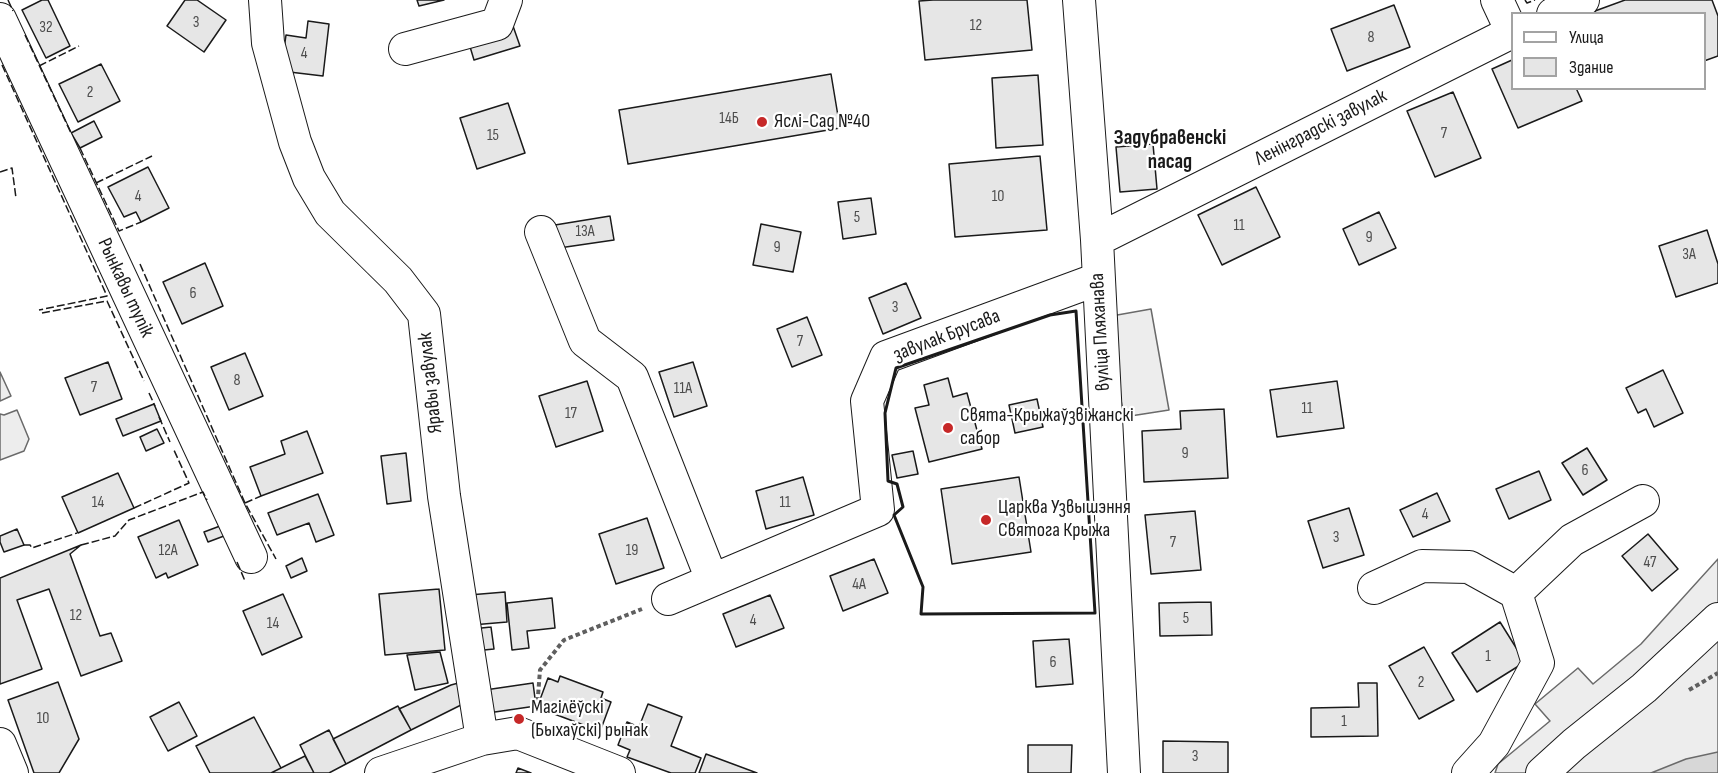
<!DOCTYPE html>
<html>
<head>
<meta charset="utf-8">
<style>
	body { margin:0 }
	#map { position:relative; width:1718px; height:773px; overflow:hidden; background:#fff; font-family:"Sofia Sans Condensed",sans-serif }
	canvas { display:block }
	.legend { position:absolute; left:1511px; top:12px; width:195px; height:78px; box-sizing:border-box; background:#fff; border:2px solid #a3a3a3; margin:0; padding:8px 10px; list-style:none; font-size:18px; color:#1a1a1a }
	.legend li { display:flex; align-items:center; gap:12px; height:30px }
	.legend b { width:30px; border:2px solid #a3a3a3 }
</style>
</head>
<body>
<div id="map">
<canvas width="1718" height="773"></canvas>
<ul class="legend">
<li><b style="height:8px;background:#fff"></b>Улица</li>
<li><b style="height:16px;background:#e6e6e6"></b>Здание</li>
</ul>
</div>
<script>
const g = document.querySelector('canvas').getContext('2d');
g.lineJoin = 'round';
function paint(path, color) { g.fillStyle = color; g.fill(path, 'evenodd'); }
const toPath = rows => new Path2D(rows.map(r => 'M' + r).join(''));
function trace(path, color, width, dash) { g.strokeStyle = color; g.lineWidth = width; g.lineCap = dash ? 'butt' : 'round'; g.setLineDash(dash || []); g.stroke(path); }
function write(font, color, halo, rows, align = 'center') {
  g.font = font + ' "Sofia Sans Condensed",sans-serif'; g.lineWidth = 4.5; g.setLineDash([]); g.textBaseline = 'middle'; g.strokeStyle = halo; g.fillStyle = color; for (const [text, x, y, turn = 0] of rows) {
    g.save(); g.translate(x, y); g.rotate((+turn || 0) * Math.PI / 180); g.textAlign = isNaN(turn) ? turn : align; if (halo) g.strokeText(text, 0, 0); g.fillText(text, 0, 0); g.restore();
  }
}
const built = toPath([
	[1151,309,1169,410,1124,417,1106,317,1151,309],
	[0,372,11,396,0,401,0,372],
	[17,410,29,439,24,451,0,460,0,414,4,415,17,410],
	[1718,559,1718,773,1495,773,1498,764,1550,721,1535,704,1578,668,1593,684,1641,644,1718,559]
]);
paint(built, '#ededed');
trace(built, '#6a6a6a', 1.5);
const water = toPath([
	[1718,752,1718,773,1651,773,1686,759,1718,752]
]);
paint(water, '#d7d7d7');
trace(water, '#6a6a6a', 1.5);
const building = toPath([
	[42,0,48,0,70,46,46,58,22,10,42,0],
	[185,0,197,0,226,20,204,52,167,26,185,0],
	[417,0,444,0,419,6,417,0],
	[933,0,1027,0,1032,50,925,60,919,1,933,0],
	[1625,0,1712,0,1718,16,1718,56,1704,61,1704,14,1596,14,1595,11,1625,0],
	[1394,5,1410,47,1347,71,1331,29,1394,5],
	[308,21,329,24,323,76,281,71,286,35,306,38,308,21],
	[513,26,520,46,474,60,468,40,513,26],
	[1512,60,1512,88,1576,88,1582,101,1518,128,1492,69,1512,60],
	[101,64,120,101,78,122,59,84,101,64],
	[831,74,840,128,628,164,619,110,831,74],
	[1038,75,1043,145,996,148,992,78,1038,75],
	[1453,92,1481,158,1435,177,1407,111,1453,92],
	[508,103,525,153,477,169,460,118,508,103],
	[94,121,102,137,80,148,71,133,94,121],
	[1153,144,1157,189,1120,192,1116,147,1153,144],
	[1040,156,1047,230,955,237,949,164,1040,156],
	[148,167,169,208,141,222,136,212,124,217,108,187,148,167],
	[1256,187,1280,237,1222,265,1198,215,1256,187],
	[871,198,876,234,843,239,838,202,871,198],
	[1379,212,1396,248,1359,265,1343,229,1379,212],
	[610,216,614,240,559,248,555,225,610,216],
	[761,224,801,232,793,272,753,265,761,224],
	[1707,230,1718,264,1718,283,1676,297,1659,246,1707,230],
	[205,263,223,306,182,324,163,282,205,263],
	[906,283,921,318,883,334,869,298,906,283],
	[807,317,822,355,792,367,777,329,807,317],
	[245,353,263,396,229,410,211,367,245,353],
	[108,362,122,399,80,415,65,378,108,362],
	[693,362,707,406,674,417,659,372,693,362],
	[1663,370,1683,413,1654,427,1646,409,1638,413,1626,388,1663,370],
	[948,378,953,397,967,393,982,449,929,462,915,408,929,405,924,385,948,378],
	[587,381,603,431,556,447,539,396,587,381],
	[1337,381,1344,428,1277,437,1270,390,1337,381],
	[1037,399,1043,427,1015,433,1009,405,1037,399],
	[154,404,161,421,123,436,116,419,154,404],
	[1224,409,1228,478,1144,482,1142,431,1181,429,1180,411,1224,409],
	[157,429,164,443,146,451,140,437,157,429],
	[307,431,323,473,261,496,250,467,285,454,281,441,307,431],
	[1587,448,1607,480,1583,495,1562,463,1587,448],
	[913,451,918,474,897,478,892,455,913,451],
	[406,453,411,501,387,504,381,456,406,453],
	[1539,471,1551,500,1509,519,1496,489,1539,471],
	[118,473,134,508,78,533,62,497,118,473],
	[803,477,814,515,766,529,756,491,803,477],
	[1019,477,1031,552,952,564,941,489,1019,477],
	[1437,493,1450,521,1413,537,1400,510,1437,493],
	[318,494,334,535,316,542,309,523,277,535,268,513,318,494],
	[1349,508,1364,555,1323,568,1308,521,1349,508],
	[1195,511,1201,570,1151,574,1145,515,1195,511],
	[647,518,664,568,616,584,599,534,647,518],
	[179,520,198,565,168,578,166,573,156,578,138,537,179,520],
	[220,526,224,536,208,542,204,532,220,526],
	[17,529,24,545,4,552,0,542,0,536,17,529],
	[1648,534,1678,569,1652,591,1622,556,1648,534],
	[81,545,70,554,100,636,111,633,122,661,81,676,49,589,17,600,42,669,0,684,0,578,81,545],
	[302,558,307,571,291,578,286,566,302,558],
	[874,559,888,593,843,611,830,576,874,559],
	[439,589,445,650,385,655,379,594,439,589],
	[505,592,507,622,472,625,469,595,505,592],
	[283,594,302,637,262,655,243,611,283,594],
	[770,595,784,628,736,647,723,614,770,595],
	[552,598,555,628,527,631,529,648,512,650,507,603,552,598],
	[1211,602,1212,635,1160,636,1159,603,1211,602],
	[1500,622,1525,662,1477,692,1452,653,1500,622],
	[491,627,494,649,474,651,472,629,491,627],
	[1069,639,1073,684,1036,687,1033,641,1069,639],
	[1424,647,1454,700,1419,719,1389,666,1424,647],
	[440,652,448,683,415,690,407,655,440,652],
	[560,676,603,692,601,698,611,702,601,729,590,725,589,727,549,712,550,709,538,705,548,678,558,682,560,676],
	[58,682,79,739,59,773,34,773,8,700,58,682],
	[462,682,465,703,411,730,399,709,451,685,462,682],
	[533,683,536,706,488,713,485,690,533,683],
	[1358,683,1377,683,1378,736,1311,737,1311,708,1359,707,1358,683],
	[179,702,197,736,168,751,150,717,179,702],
	[648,704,682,717,671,746,701,758,695,773,671,773,627,757,630,750,618,745,627,722,639,727,648,704],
	[398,706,411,730,346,764,333,739,398,706],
	[254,717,281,768,271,773,210,773,196,746,254,717],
	[329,730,346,764,329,773,314,773,300,745,329,730],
	[1163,741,1228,742,1228,773,1163,773,1163,741],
	[1028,745,1072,745,1071,773,1028,773,1028,745],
	[706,754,757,773,699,773,706,754],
	[305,756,314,773,271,773,305,756],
	[518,768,531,773,516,773,518,768]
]);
paint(building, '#e6e6e6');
trace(building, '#1a1a1a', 1.5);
const minor = toPath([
	[265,0,268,43,295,142,309,178,330,213,398,280,424,314,444,496,482,739],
	[1079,0,1097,240,1124,773],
	[1497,0,1512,32],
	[1553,14,1583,0],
	[0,19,251,557],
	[405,49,497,24,506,0],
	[541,232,585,341,632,377,712,580],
	[1097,240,1512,32],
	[1374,588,1422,566,1469,567,1516,593,1572,540,1643,501],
	[668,599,878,510,867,401,886,357,1098,279],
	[0,744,12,773],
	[381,773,482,739,518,733,619,773],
	[1468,773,1494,744,1538,663,1516,593],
	[1542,773,1574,744,1644,688,1718,619]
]);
trace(minor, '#1a1a1a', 34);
trace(toPath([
	[1689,690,1718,673],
	[537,709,540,670,564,640,642,609]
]), '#5f5f5f', 4, [4.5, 3]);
trace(minor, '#fff', 32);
trace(toPath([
	[8,0,13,11],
	[1525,0,1527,3,1535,0],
	[25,35,71,133],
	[2,65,107,296,39,310],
	[39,66,79,46],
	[80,148,119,231,141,222],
	[0,172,12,168,16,198],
	[96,183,152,156],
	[140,264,245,503,276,559],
	[42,313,107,301,144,381],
	[149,393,155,406],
	[159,417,170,442],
	[245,503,261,496],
	[134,508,189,483,173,448],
	[24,545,30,545,32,548,77,533],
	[81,545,115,536,129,520,203,492,207,500],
	[237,562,245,581]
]), '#1a1a1a', 1.5, [8, 3]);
trace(toPath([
	[1076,311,1095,613,921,614,923,587,894,515,903,507,897,484,888,481,885,413,896,368,1050,315,1076,311]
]), '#1a1a1a', 3);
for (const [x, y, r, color] of [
	[762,122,6,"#c62828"],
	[948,428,6,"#c62828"],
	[986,520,6,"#c62828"],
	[519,719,6,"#c62828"]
]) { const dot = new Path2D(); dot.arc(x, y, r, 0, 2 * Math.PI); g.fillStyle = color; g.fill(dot); trace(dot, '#fff', 2); }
write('16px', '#4d4d4d', null, [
	["3",196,23],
	["12",976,26],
	["32",46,28],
	["8",1371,38],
	["4",304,54],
	["2",90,93],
	["14Б",729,119],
	["7",1444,134],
	["15",493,136],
	["4",138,197],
	["10",998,197],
	["5",857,218],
	["11",1239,226],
	["13А",585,232],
	["9",1369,238],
	["9",777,248],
	["3А",1689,255],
	["6",193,294],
	["3",895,308],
	["7",800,342],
	["8",237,381],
	["7",94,388],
	["11А",683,389],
	["11",1307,409],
	["17",571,414],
	["9",1185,454],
	["6",1585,471],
	["14",98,503],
	["11",785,503],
	["4",1425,515],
	["3",1336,538],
	["7",1173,543],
	["12А",168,551],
	["19",632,551],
	["47",1650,563],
	["4А",859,585],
	["12",76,616],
	["5",1186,619],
	["4",753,621],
	["14",273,624],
	["1",1488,657],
	["6",1053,663],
	["2",1421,683],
	["10",43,719],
	["1",1344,722],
	["3",1195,757]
]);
write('20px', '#1a1a1a', '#fff', [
	["Яслі-Сад №40",774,122],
	["Свята-Крыжаўзвіжанскі",960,416],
	["сабор",960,439],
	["Царква Узвышэння",998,508],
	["Святога Крыжа",998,531],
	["Магілёўскі",531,708],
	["(Быхаўскі) рынак",531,731]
], 'left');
write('20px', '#1a1a1a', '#fff', [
	["Ленінградскі завулак",1321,128,-27],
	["Рынкавы тупік",125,288,65],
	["вуліца Пляханава",1101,332,-93],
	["завулак Брусава",947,336,-21],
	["Яравы завулак",431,383,-96]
]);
write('bold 21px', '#1a1a1a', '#fff', [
	["Задубравенскі",1170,139],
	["пасад",1170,163]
]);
</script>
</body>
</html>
